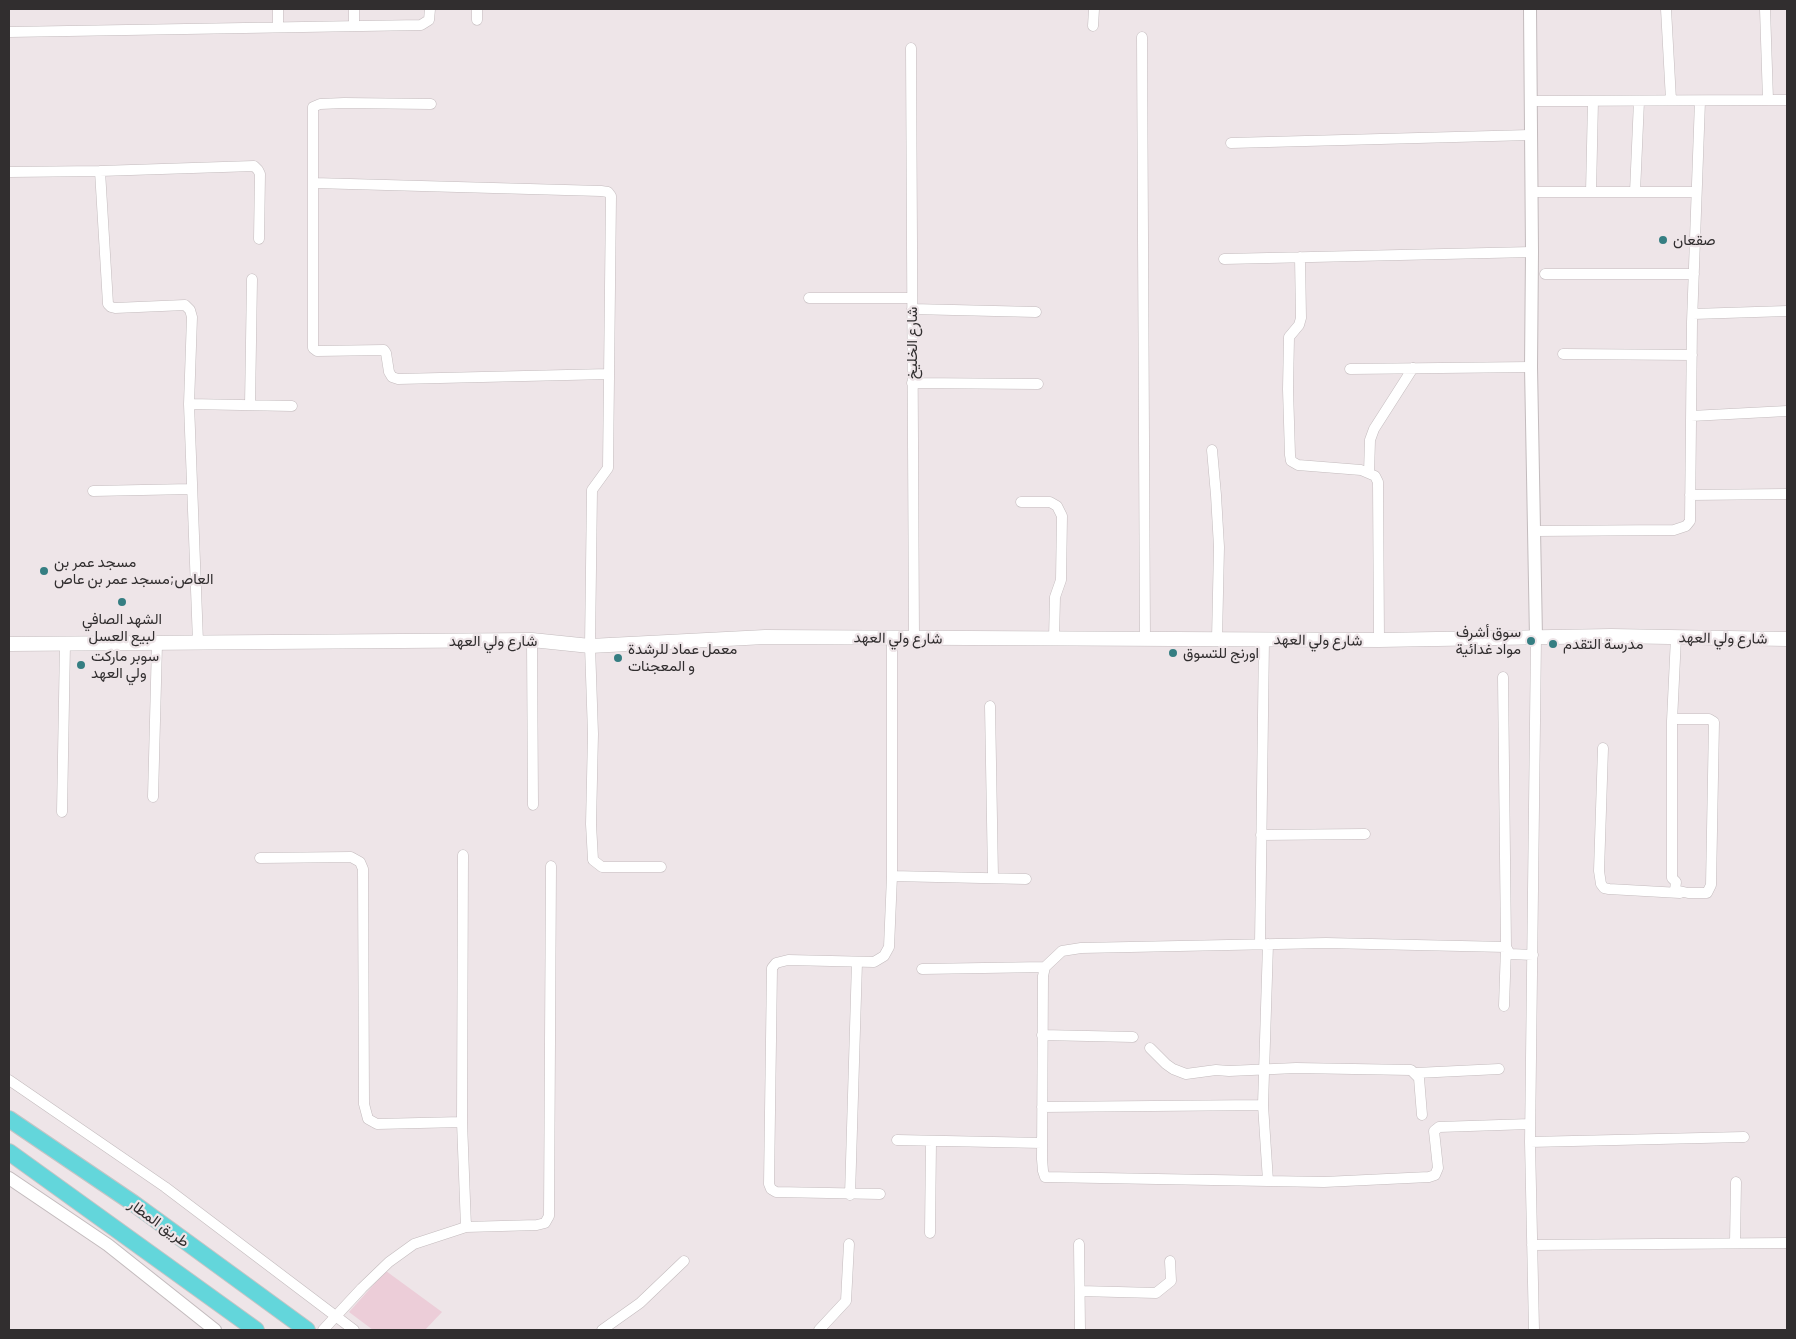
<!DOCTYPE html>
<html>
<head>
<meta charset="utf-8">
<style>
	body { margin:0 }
	#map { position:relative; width:1796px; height:1339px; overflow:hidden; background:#eee5e8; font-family:Barlow,sans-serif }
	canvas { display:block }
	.frame { position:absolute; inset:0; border:10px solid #312e2f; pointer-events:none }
</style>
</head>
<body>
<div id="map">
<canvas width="1796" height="1339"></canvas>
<div class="frame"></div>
</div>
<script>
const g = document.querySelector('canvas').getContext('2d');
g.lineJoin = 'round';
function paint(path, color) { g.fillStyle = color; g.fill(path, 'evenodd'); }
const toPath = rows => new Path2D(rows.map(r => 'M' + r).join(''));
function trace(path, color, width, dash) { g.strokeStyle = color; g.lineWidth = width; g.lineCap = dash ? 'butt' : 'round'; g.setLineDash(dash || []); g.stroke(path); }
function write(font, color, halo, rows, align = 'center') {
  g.font = font + ' Barlow,Vazirmatn,sans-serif'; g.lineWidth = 4.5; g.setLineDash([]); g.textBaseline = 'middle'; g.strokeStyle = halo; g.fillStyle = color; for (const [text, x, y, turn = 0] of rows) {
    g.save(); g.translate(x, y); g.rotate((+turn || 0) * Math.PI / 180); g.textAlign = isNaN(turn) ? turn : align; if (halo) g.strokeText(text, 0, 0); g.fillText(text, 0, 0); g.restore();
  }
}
paint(toPath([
	[386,1271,442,1312,425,1330,373,1330,349,1312]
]), '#eccdd8');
const minor = toPath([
	[278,9,278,26],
	[354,9,354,26],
	[477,9,477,20],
	[1666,9,1671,100],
	[1093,26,1094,9],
	[9,32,421,25,429,20,430,9],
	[1142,37,1145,639],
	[911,48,914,638],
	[1768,100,1787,100],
	[1531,101,1768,100,1765,9],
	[431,104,344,103,320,104,313,107,313,348,317,351,384,350,386,353,389,372,392,377,398,379,609,374],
	[1231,143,1530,135],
	[100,171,108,304,111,307,115,308,185,305,190,310,192,317,189,404,198,642],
	[9,172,100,171,254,166,258,170,260,174,259,239],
	[314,183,601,191,608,192,611,196,608,468,592,490,590,646,593,734,591,824,593,860,602,867,661,867],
	[1532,192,1695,192],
	[1591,192,1593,101],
	[1635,192,1639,101],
	[1300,257,1301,318,1299,325,1289,337,1288,389,1290,455,1291,461,1298,465,1361,470,1375,476,1378,482,1379,640],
	[1224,259,1532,252],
	[1545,274,1694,274],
	[809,298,912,298],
	[912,309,1036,312],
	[1693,314,1787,311],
	[1563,354,1692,355],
	[1350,369,1531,367],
	[912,383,1038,384],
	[189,404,292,406],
	[250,405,252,279],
	[1691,416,1787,411],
	[1212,450,1216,495,1219,547,1217,639],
	[1369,473,1370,440,1374,429,1413,368],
	[93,491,191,489],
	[1690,495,1787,494],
	[1021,502,1050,502,1057,506,1062,516,1061,580,1055,597,1054,639],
	[1535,531,1674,530,1686,526,1690,521,1692,322,1700,101],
	[532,640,533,805],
	[1503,677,1506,947,1504,1006],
	[990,706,993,877],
	[1673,719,1709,719,1714,722,1711,885,1707,893,1688,893,1675,890,1676,882,1672,878,1672,721,1676,637],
	[1603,748,1599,871,1601,884,1604,888,1609,889,1680,893],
	[153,797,157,644],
	[62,812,65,644],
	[1261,835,1365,834],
	[463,855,462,1122,466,1227],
	[260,858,351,857,360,862,363,869,364,1104,368,1119,377,1124,462,1122],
	[892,876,1026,879],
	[1260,944,1264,639],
	[1268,944,1263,1105,1268,1181],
	[922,969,1045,967],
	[1042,1035,1133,1037],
	[1150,1048,1166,1064,1173,1069,1186,1074,1216,1070,1229,1071,1296,1068,1411,1070,1419,1078,1422,1115],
	[1416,1073,1499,1069],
	[9,1080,165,1187,354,1330],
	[1042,1107,1263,1105],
	[1530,1124,1439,1127,1434,1131,1438,1168,1435,1175,1429,1177,1324,1182,1045,1177,1043,1171,1042,1159,1043,976,1045,967,1062,951,1081,948,1326,943,1506,947,1510,954,1533,955],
	[897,1140,1042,1143],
	[1530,1142,1744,1137],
	[880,1194,776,1192,771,1189,769,1184,772,968,776,963,788,960,874,962,884,956,889,947,892,876,892,638],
	[850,1195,857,962],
	[930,1233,931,1141],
	[1735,1243,1736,1182],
	[1079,1244,1080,1330],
	[1532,1245,1787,1243],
	[1080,1291,1156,1293,1171,1281,1170,1261],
	[323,1330,362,1288,389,1262,414,1244,466,1227,537,1225,545,1223,549,1216,551,866],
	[602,1330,640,1303,684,1261],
	[819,1330,846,1301,849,1244],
	[1534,1330,1530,1142,1536,638]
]);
const tertiary = toPath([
	[1530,9,1532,252,1531,367,1536,638],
	[9,1178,108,1245,215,1330]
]);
const secondary = toPath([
	[9,644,532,640,590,646,765,637,1379,640,1611,636,1787,639]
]);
const trunk = toPath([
	[9,1119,133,1203,307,1330],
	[9,1152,256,1330]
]);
trace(minor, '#c3bbbd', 11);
trace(tertiary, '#c3bbbd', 14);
trace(secondary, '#c3bbbd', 15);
trace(trunk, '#c5c4c5', 18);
trace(minor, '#fff', 10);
trace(tertiary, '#fff', 12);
trace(secondary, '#fff', 14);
trace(trunk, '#63d6db', 16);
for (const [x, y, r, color] of [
	[1663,240,5,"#357e82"],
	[44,571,5,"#357e82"],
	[122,602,5,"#357e82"],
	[1531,641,5,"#357e82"],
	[1553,644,5,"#357e82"],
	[1173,653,5,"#357e82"],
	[618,658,5,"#357e82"],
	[81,665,5,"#357e82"]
]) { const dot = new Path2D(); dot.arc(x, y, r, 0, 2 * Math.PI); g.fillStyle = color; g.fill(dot); trace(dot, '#eee5e8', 2); }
write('15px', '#312e2f', '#eee5e8', [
	["صقعان",1673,240],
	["مسجد عمر بن",54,562],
	["العاص;مسجد عمر بن عاص",54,579],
	["الشهد الصافي",122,619,"center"],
	["لبيع العسل",122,636,"center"],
	["سوق أشرف",1521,632,"right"],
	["مواد غدائية",1521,649,"right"],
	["مدرسة التقدم",1563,644],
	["معمل عماد للرشدة",628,649],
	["و المعجنات",628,666],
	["اورنج للتسوق",1183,653],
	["سوبر ماركت",91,656],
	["ولي العهد",91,673]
], 'left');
write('15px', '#312e2f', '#eee5e8', [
	["شارع الخليخ",912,343,-90],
	["شارع ولي العهد",898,638,1],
	["شارع ولي العهد",1723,638,1],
	["شارع ولي العهد",1318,640,1],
	["شارع ولي العهد",493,641],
	["طريق المطار",159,1223,36]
]);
</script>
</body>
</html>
